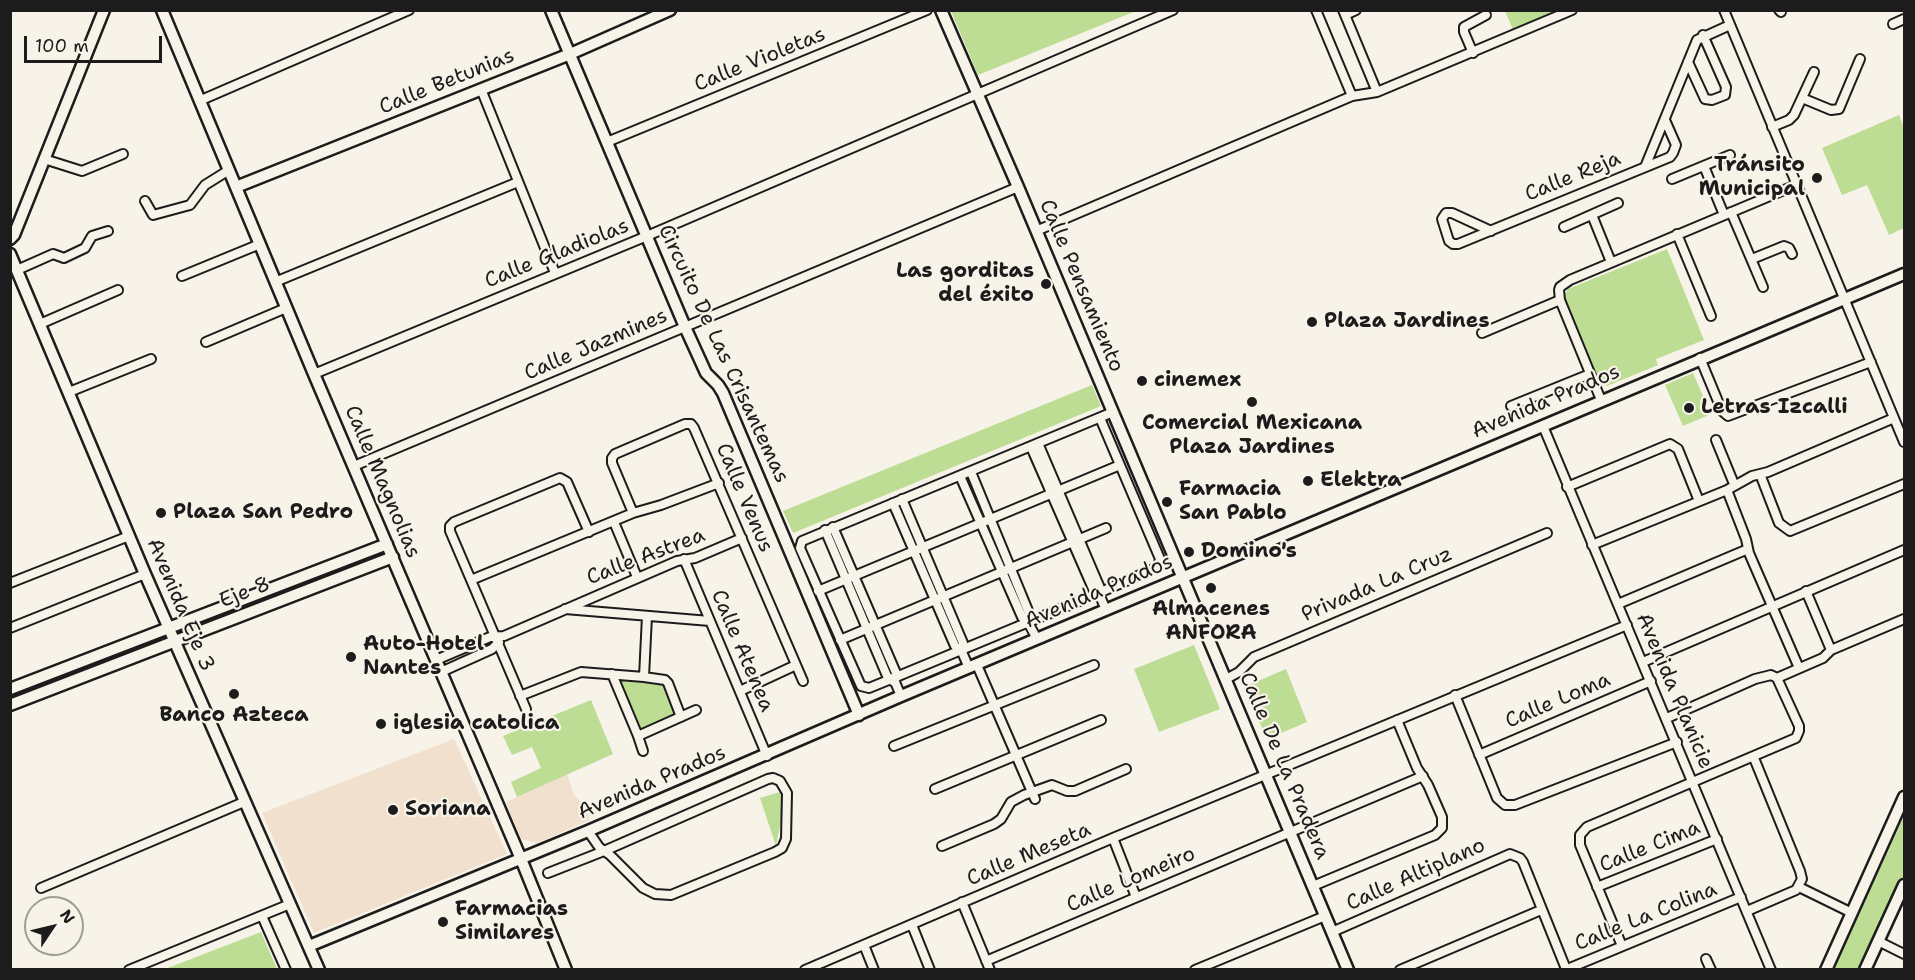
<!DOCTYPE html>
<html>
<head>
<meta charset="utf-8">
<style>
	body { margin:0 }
	#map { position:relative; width:1915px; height:980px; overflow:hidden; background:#f7f3e8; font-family:"Shantell Sans",sans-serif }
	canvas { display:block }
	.frame { position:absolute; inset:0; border:12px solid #1c1c1c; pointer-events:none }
	.north { position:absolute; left:24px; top:896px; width:60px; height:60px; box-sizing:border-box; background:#f7f3e8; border:2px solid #9f9d96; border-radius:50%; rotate:55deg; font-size:16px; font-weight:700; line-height:24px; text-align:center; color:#1c1c1c }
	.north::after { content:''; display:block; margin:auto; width:21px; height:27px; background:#1c1c1c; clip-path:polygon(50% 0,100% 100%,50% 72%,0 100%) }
	.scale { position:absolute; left:24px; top:36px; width:138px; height:27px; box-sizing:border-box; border:3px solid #1c1c1c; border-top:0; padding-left:8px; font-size:18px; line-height:21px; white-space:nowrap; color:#1c1c1c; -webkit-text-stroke:4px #f7f3e8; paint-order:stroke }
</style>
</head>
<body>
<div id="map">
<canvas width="1915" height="980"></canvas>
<div class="frame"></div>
<div class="north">N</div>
<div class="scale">100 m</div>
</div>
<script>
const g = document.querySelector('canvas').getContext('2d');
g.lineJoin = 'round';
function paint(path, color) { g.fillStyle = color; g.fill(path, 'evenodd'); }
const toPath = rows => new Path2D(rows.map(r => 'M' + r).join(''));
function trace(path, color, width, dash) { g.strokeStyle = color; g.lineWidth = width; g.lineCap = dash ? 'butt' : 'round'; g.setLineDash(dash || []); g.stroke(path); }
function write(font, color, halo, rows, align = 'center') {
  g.font = font + ' "Shantell Sans",sans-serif'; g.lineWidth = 4.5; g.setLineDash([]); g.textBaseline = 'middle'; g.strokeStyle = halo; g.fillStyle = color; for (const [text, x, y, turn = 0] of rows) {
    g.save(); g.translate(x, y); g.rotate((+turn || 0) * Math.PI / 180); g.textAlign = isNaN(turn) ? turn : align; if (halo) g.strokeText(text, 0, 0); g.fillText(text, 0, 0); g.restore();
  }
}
paint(toPath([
	[454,739,507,854,314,933,262,813],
	[567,774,574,795,584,805,590,820,537,843,521,839,506,802]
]), '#f0e0cd');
paint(toPath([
	[1562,10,1514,32,1505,11],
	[951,11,1136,11,978,75],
	[1899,115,1904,128,1904,228,1889,235,1867,185,1842,195,1822,148],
	[1667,249,1704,340,1656,359,1658,365,1607,386,1599,382,1563,297,1568,289],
	[1693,373,1711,414,1683,426,1665,385],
	[1092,385,1101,406,793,533,783,511],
	[1194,645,1220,709,1159,732,1134,669],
	[1286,669,1307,722,1267,739,1244,687],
	[669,677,684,714,639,735,611,679],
	[591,700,613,754,517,797,511,782,541,768,532,747,512,755,503,736],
	[787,790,776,846,760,798],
	[1904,816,1904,875,1857,969,1833,970],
	[261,932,277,969,165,969]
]), '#bddc94');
const street = toPath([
	[1316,10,1352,96],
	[1343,10,1377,92],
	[1724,10,1904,442],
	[1779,10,1781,12],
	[1345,15,1356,10],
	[1893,24,1904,19],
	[1473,53,1464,32,1464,27,1486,15],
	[1688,62,1705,99,1712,100,1725,95,1726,87,1703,35],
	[481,89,555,273],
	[1802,98,1831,110,1839,109,1860,59],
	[199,101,409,10],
	[1772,127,1789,120,1794,115,1814,72],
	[607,142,927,10],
	[44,159,82,171,123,154],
	[1704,166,1724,215],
	[1645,167,1697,40,1730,25],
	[1672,179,1730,155],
	[145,201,153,215,190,205,205,185,229,170],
	[1731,212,1763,287],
	[1592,215,1611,262],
	[1564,227,1618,203],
	[1036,231,1352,96,1377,92,1572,10],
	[1491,231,1452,213,1446,213,1442,219,1449,241,1453,244,1458,244,1670,157,1673,153,1676,145,1665,120],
	[1677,234,1711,316],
	[1752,259,1784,246,1789,248,1792,254],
	[17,270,53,254,64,258,85,248,92,236,108,231],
	[182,276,260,244],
	[275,282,518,182],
	[40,324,118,290],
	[1482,333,1560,300],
	[206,342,286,308],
	[1700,358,1722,411,1728,416,1871,362],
	[314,374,647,236,1173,10],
	[69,392,151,359],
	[1601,400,1560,300,1559,290,1560,287,1570,280,1796,185],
	[1511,406,1590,374],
	[1100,418,1160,559,1158,567,1101,592,896,677,869,688,861,686,800,548,802,541,1113,412],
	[1543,426,1771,970],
	[1716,440,1734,484],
	[1038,443,1100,588,1100,596,1106,610],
	[1031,447,1094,591,1099,595],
	[354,466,1018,187],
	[971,472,1029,613,1030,626,1037,639],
	[1760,474,1779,523,1790,531,1904,484],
	[960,476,1022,617,1029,625],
	[1567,487,1670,444,1678,449,1699,501],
	[1727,490,1752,476,1768,472,1894,418],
	[902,499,963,643,962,652,969,668],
	[893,503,955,646,961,651],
	[633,513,612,463,612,458,615,454,685,424,691,424,694,428,803,681],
	[614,522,637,577],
	[833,527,896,673,895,682,901,696],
	[825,530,887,676,894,682],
	[1592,545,1727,490,1746,539,1749,553,1799,668],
	[684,559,767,756],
	[471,580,633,513,661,505,719,483],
	[10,583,129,536],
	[818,591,1120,465],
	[1806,591,1831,650],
	[1618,604,1748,549],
	[565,609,710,621],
	[10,628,145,574],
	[840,640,1106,528],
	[436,660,490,637,504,636,677,561,695,558,742,538],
	[1643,662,1904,550],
	[977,665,1035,799],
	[441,672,492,649,499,642],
	[612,674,638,736,643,751],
	[644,677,647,616],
	[1777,678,1823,658,1831,650,1904,619],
	[1226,679,1239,672,1254,657,1547,533],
	[740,691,796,665],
	[1455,695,1497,798,1505,805,1515,805,1677,742],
	[520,696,581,672,644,677,665,680,668,683,681,717],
	[526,709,471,580,450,531,450,526,454,522,560,478,567,482,589,532],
	[1667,718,1755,679,1771,675,1777,678],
	[638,736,696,710],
	[894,746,1094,665],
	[1479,755,1651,681],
	[935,789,1101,720],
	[1113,838,1136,897],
	[942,846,994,824,1001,819,1011,802,1024,795,1052,785,1067,791,1075,791,1126,769],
	[548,873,604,851,768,779,773,778,780,781,787,793,786,839,782,848,775,852,671,895,655,894,643,888,609,854,604,851,599,847,588,831],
	[1313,886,1435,835,1442,828,1442,817,1428,785,1417,768,1397,720],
	[1597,887,1717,839],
	[1799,887,1852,913],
	[41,888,244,802],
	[962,902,990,970],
	[1747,911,1796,890,1802,879,1800,871,1754,758],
	[262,916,286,970],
	[912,925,930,970],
	[1332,932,1510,854,1520,858,1523,862,1566,969],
	[1878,941,1904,954],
	[864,945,874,970],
	[1622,946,1580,845,1580,835,1587,827,1796,738,1799,731,1799,726,1777,678],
	[1706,959,1711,970],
	[986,961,1423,776],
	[129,970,290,904],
	[805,970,1113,838,1627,625],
	[1195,970,1325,916],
	[1400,970,1541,910],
	[1565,970,1741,897]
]);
const secondary = toPath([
	[162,10,314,374,521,859,566,970],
	[551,10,685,327,706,373,718,385,723,393,859,715],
	[941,10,1018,187,1348,970],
	[236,187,570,54,670,10],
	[10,239,14,235,104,10],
	[10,254,145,574,319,970],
	[10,689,387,544],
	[10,705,393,557],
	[309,946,588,831,901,696,1904,274],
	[1826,970,1904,797],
	[1865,970,1904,885]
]);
trace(street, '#1c1c1c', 12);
trace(secondary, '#1c1c1c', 15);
trace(street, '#f7f3e8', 8);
trace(secondary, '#f7f3e8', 10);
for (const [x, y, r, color] of [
	[1817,178,6,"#1c1c1c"],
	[1046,284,6,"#1c1c1c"],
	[1312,322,6,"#1c1c1c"],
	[1142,381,6,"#1c1c1c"],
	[1252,402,6,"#1c1c1c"],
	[1689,408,6,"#1c1c1c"],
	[1308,481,6,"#1c1c1c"],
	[1167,502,6,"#1c1c1c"],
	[161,513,6,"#1c1c1c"],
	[1189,552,6,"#1c1c1c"],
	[1211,588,6,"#1c1c1c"],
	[351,657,6,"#1c1c1c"],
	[234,694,6,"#1c1c1c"],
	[381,724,6,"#1c1c1c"],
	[393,810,6,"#1c1c1c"],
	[443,922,6,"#1c1c1c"]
]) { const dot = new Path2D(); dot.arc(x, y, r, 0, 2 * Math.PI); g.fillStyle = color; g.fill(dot); trace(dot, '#f7f3e8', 2); }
write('21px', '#1c1c1c', '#f7f3e8', [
	["Calle Violetas",760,60,-22],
	["Calle Betunias",447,82,-22],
	["Calle Reja",1573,177,-22],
	["Calle Gladiolas",557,254,-22],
	["Calle Pensamiento",1081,286,67],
	["Calle Jazmines",596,345,-23],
	["Circuito De Las Crisantemas",723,354,65],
	["Avenida Prados",1546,402,-23],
	["Calle Magnolias",382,482,67],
	["Calle Venus",744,498,67],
	["Calle Astrea",646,557,-21],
	["Privada La Cruz",1377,585,-23],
	["Avenida Prados",1099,592,-23],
	["Eje 8",245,593,-21],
	["Avenida Eje 3",180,605,67],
	["Calle Atenea",742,651,67],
	["Avenida Planicie",1674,691,67],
	["Calle Loma",1558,701,-23],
	["Calle De La Pradera",1284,766,67],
	["Avenida Prados",652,783,-23],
	["Calle Cima",1650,847,-22],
	["Calle Meseta",1029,855,-23],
	["Calle Altiplano",1416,875,-24],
	["Calle Lomeiro",1131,880,-23],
	["Calle La Colina",1646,917,-22]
]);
write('bold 21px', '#1c1c1c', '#f7f3e8', [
	["Tránsito",1805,166,"right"],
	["Municipal",1805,190,"right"],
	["Las gorditas",1034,272,"right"],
	["del éxito",1034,296,"right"],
	["Plaza Jardines",1324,322],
	["cinemex",1154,381],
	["Letras Izcalli",1701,408],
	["Comercial Mexicana",1252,424,"center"],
	["Plaza Jardines",1252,448,"center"],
	["Elektra",1320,481],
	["Farmacia",1179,490],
	["San Pablo",1179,514],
	["Plaza San Pedro",173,513],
	["Domino's",1201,552],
	["Almacenes",1211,610,"center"],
	["ANFORA",1211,634,"center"],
	["Auto-Hotel",363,645],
	["Nantes",363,669],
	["Banco Azteca",234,716,"center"],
	["iglesia catolica",393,724],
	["Soriana",405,810],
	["Farmacias",455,910],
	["Similares",455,934]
], 'left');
</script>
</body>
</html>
